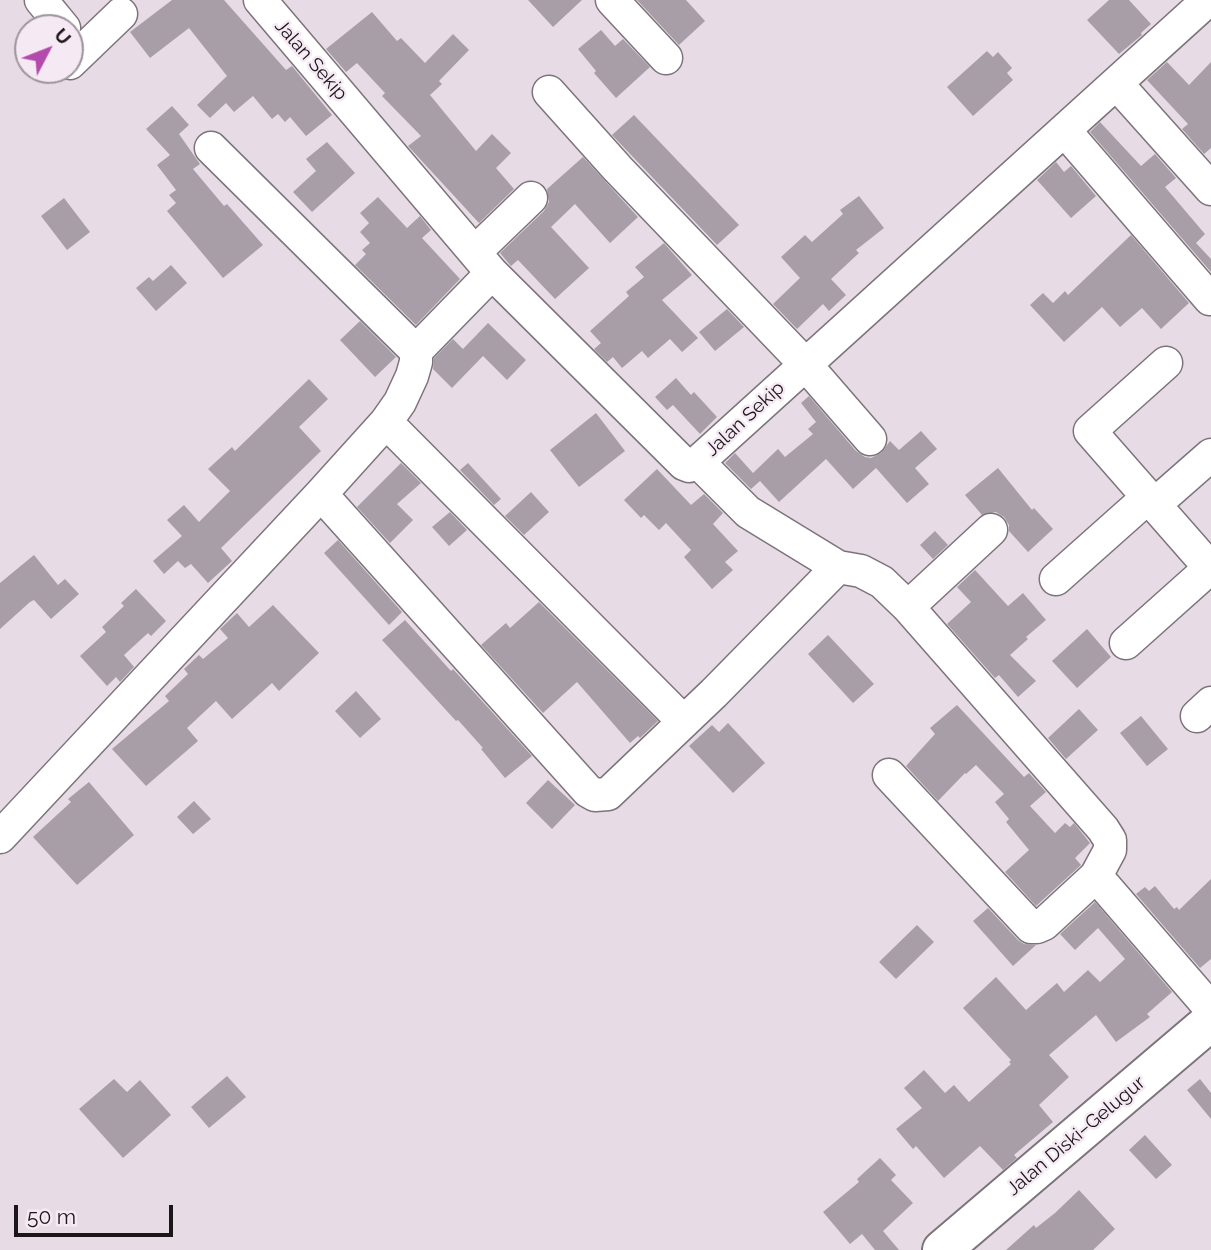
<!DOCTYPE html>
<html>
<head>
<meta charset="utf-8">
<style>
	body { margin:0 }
	#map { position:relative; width:1211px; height:1250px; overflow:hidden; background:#e7dce6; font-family:Raleway,sans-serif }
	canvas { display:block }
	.north { position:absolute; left:14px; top:14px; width:70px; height:70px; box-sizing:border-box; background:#f5e9f3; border:2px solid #9d959c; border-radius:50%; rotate:48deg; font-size:19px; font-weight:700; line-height:28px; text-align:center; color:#1a1619 }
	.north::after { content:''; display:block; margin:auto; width:24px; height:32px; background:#b44aac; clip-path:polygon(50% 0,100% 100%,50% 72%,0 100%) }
	.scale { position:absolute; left:14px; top:1205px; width:159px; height:32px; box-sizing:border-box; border:4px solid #1a1619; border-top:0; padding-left:9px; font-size:21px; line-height:24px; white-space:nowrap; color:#1a1619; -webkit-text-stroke:5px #f5e9f3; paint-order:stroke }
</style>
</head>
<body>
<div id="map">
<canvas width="1211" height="1250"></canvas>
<div class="north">U</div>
<div class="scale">50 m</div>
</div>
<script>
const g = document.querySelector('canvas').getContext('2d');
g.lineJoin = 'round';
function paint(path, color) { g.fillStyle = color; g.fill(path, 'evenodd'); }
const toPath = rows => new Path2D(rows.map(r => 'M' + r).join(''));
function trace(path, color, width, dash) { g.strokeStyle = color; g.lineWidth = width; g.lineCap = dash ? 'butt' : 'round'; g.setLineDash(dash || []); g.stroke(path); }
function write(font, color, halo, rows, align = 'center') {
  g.font = font + ' Raleway,sans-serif'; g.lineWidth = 5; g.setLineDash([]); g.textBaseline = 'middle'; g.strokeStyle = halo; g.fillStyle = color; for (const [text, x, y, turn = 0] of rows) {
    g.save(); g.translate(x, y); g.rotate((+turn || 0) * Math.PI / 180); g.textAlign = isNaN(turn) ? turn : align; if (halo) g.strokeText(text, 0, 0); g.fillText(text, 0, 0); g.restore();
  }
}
paint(toPath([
	[172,0,224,0,286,70,292,66,332,115,306,136,290,117,285,122,278,114,272,119,253,96,234,112,226,103,210,118,197,105,227,76,189,28,150,58,130,32],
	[528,0,582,0,553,27],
	[637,0,686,0,705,21,679,45],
	[1109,0,1129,0,1151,24,1141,33,1142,35,1119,54,1087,20],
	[372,12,397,41,401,38,425,63,453,34,469,50,439,81,442,84,430,95,476,151,492,134,511,153,496,168,514,189,479,223,408,146,421,136,382,96,385,93,357,63,346,72,326,49],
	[601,30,615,46,623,39,650,67,616,98,594,73,596,71,578,49],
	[987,51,993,57,998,52,1012,68,1007,73,1013,80,973,116,947,87],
	[1167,62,1189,85,1211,62,1211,148,1204,154,1182,129,1188,124,1147,80],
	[172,106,189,125,179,134,200,164,193,169,224,206,227,204,263,245,223,278,167,211,176,203,169,195,176,190,157,165,170,155,146,129],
	[634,115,739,225,717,245,612,135],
	[1100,122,1141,166,1155,154,1176,178,1165,187,1205,234,1196,243,1211,259,1211,272,1090,132],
	[327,142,355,173,312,212,293,192,316,171,306,159],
	[583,157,638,217,610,243,575,204,551,227,589,268,555,299,518,260,511,266,500,253,544,211,549,202,547,189],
	[1056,162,1064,172,1071,166,1096,196,1071,218,1037,180],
	[859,196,884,228,856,250,859,253,831,279,846,295,829,311,823,304,797,329,773,304,800,278,781,257,805,235,812,242,843,214,840,210],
	[378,197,407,228,420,216,431,230,422,238,460,279,416,325,355,265,366,254,362,250,370,243,360,232,369,223,360,213],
	[64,198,90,232,67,250,41,216],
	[1131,235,1189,303,1161,329,1142,308,1120,327,1102,307,1064,342,1030,305,1043,293,1053,303,1065,291,1068,295],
	[664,243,692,275,662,300,698,338,682,352,670,339,648,358,642,351,622,368,613,357,607,362,594,349,601,343,590,331,629,296,626,292,644,277,635,267],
	[171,265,187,283,156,311,136,288,149,277,153,281],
	[727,309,744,327,715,351,699,332],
	[360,321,396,357,375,377,340,340],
	[488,323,526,360,507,380,483,356,452,388,433,369,434,358,453,339,463,349],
	[676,378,691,395,694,392,717,417,700,434,673,405,667,410,655,397],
	[309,379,328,399,299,427,321,451,221,548,232,561,208,583,191,564,185,568,178,561,164,574,153,561,182,536,167,520,184,505,199,522,230,491,208,469,232,447,235,451],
	[809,396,856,451,865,457,871,458,881,453,890,441,899,450,921,431,937,449,915,468,929,484,907,503,876,468,853,489,826,459,779,502,760,481,751,489,725,463,735,453,753,473,778,449,785,457,813,434,808,429,816,422,801,403],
	[596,413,625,451,579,487,550,450],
	[401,463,421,483,397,504,413,520,390,543,357,507],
	[468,463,501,499,494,505,460,470],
	[998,468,1032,510,1034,508,1053,529,1028,552,1009,531,1009,525,1004,517,996,512,982,515,965,495],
	[657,469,691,505,704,494,723,513,713,524,738,551,725,562,733,570,712,589,684,557,691,550,666,523,659,530,644,515,641,518,624,500],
	[531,492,549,512,524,535,505,516],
	[450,512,467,530,449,546,432,527],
	[935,531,948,545,933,559,920,545],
	[338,540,402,612,389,625,324,553],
	[34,555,58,585,65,579,79,594,51,619,34,600,30,602,0,629,0,583],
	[975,570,1008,606,1023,593,1046,620,1026,637,1028,639,1010,655,1036,681,1018,697,999,675,995,678,947,624,971,602,957,587],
	[136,589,166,621,151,636,148,633,124,655,134,667,120,682,116,677,107,686,80,656,106,632,102,627,124,606,121,603],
	[539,602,658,721,640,738,638,736,630,743,577,682,543,713,481,645,506,623,510,628],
	[273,605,319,653,279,691,272,683,232,719,216,701,187,728,198,741,146,786,112,749,169,701,165,696,188,674,184,669,199,655,203,659,228,638,220,629,237,613,249,627],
	[405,620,451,671,453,669,532,756,505,778,481,749,483,748,458,720,456,721,382,640],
	[1087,629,1111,657,1077,688,1052,661],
	[828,635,874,684,853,703,808,654],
	[356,691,381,719,360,738,335,711],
	[957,705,1024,777,1029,773,1046,792,1030,806,1055,833,1065,823,1070,827,1074,823,1090,843,1075,858,1081,865,1036,906,1005,872,1029,850,1006,822,1009,819,995,802,1004,794,976,765,966,774,965,773,938,801,906,766,935,734,930,728],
	[1079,709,1098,730,1066,759,1048,738],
	[1141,716,1168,749,1147,766,1120,733],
	[728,723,765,763,733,793,689,746,712,725,719,732],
	[548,780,575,805,552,829,526,803],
	[89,782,134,835,77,885,33,837,71,802,68,799],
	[194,801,211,819,193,834,177,817],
	[1211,879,1211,959,1200,968,1136,894,1145,887,1149,891,1155,886,1174,909,1177,907,1179,910],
	[1095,902,1172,992,1147,1014,1150,1017,1116,1042,1096,1015,1049,1055,1069,1077,1039,1105,1053,1122,1014,1155,1017,1158,1003,1170,980,1146,944,1178,916,1146,913,1149,896,1129,922,1108,904,1088,924,1070,945,1093,954,1085,969,1102,1011,1064,1009,1062,1011,1060,963,1008,996,977,1026,1010,1057,983,1064,992,1088,970,1100,982,1125,959,1098,928,1075,950,1060,934],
	[988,908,1018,940,1024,944,1036,945,1013,966,973,921],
	[917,925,934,942,896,979,879,962],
	[227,1076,246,1097,209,1128,191,1107],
	[114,1079,127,1092,140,1080,171,1115,123,1158,79,1109],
	[1200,1079,1211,1093,1211,1119,1187,1090],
	[1145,1135,1172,1165,1156,1179,1129,1150],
	[880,1158,896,1175,891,1180,913,1203,883,1231,899,1250,875,1250,862,1234,850,1244,823,1212,859,1182,857,1179],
	[1079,1190,1115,1229,1093,1250,1006,1250,1034,1225,1036,1228,1055,1213]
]), '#a89ea7');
const minor = toPath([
	[41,0,64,28],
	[260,0,492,273,684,464,689,466,698,462,1208,0],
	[612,0,666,58],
	[70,63,121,14],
	[1117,84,1211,189],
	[549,92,618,169,805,364,870,439],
	[1065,131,1210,299],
	[475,252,531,198],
	[416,351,492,273],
	[1166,363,1090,431,1211,569],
	[386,422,683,721],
	[698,462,748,512,838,567,861,571,882,582,908,607,1103,829,1110,840,1110,850,1096,876,1044,924,1037,927,1031,927,889,775],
	[321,494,588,791,595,795,608,794,714,693,838,567],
	[1154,505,1211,455],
	[1056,579,1147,498],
	[908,607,991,530],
	[1126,643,1210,568],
	[1197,716,1211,703],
	[0,837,321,494,386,422,400,402,412,376,416,362,416,351,211,148],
	[1096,876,1211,1009]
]);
const major = toPath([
	[942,1250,1211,1021]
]);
trace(minor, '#7d737b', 35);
trace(major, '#7d737b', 42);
trace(minor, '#fff', 32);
trace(major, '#fff', 38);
write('19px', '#1a1619', '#f5e9f3', [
	["Jalan Sekip",311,60,49],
	["Jalan Sekip",745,419,-43],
	["Jalan Diski–Gelugur",1076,1136,-40]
]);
</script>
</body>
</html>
